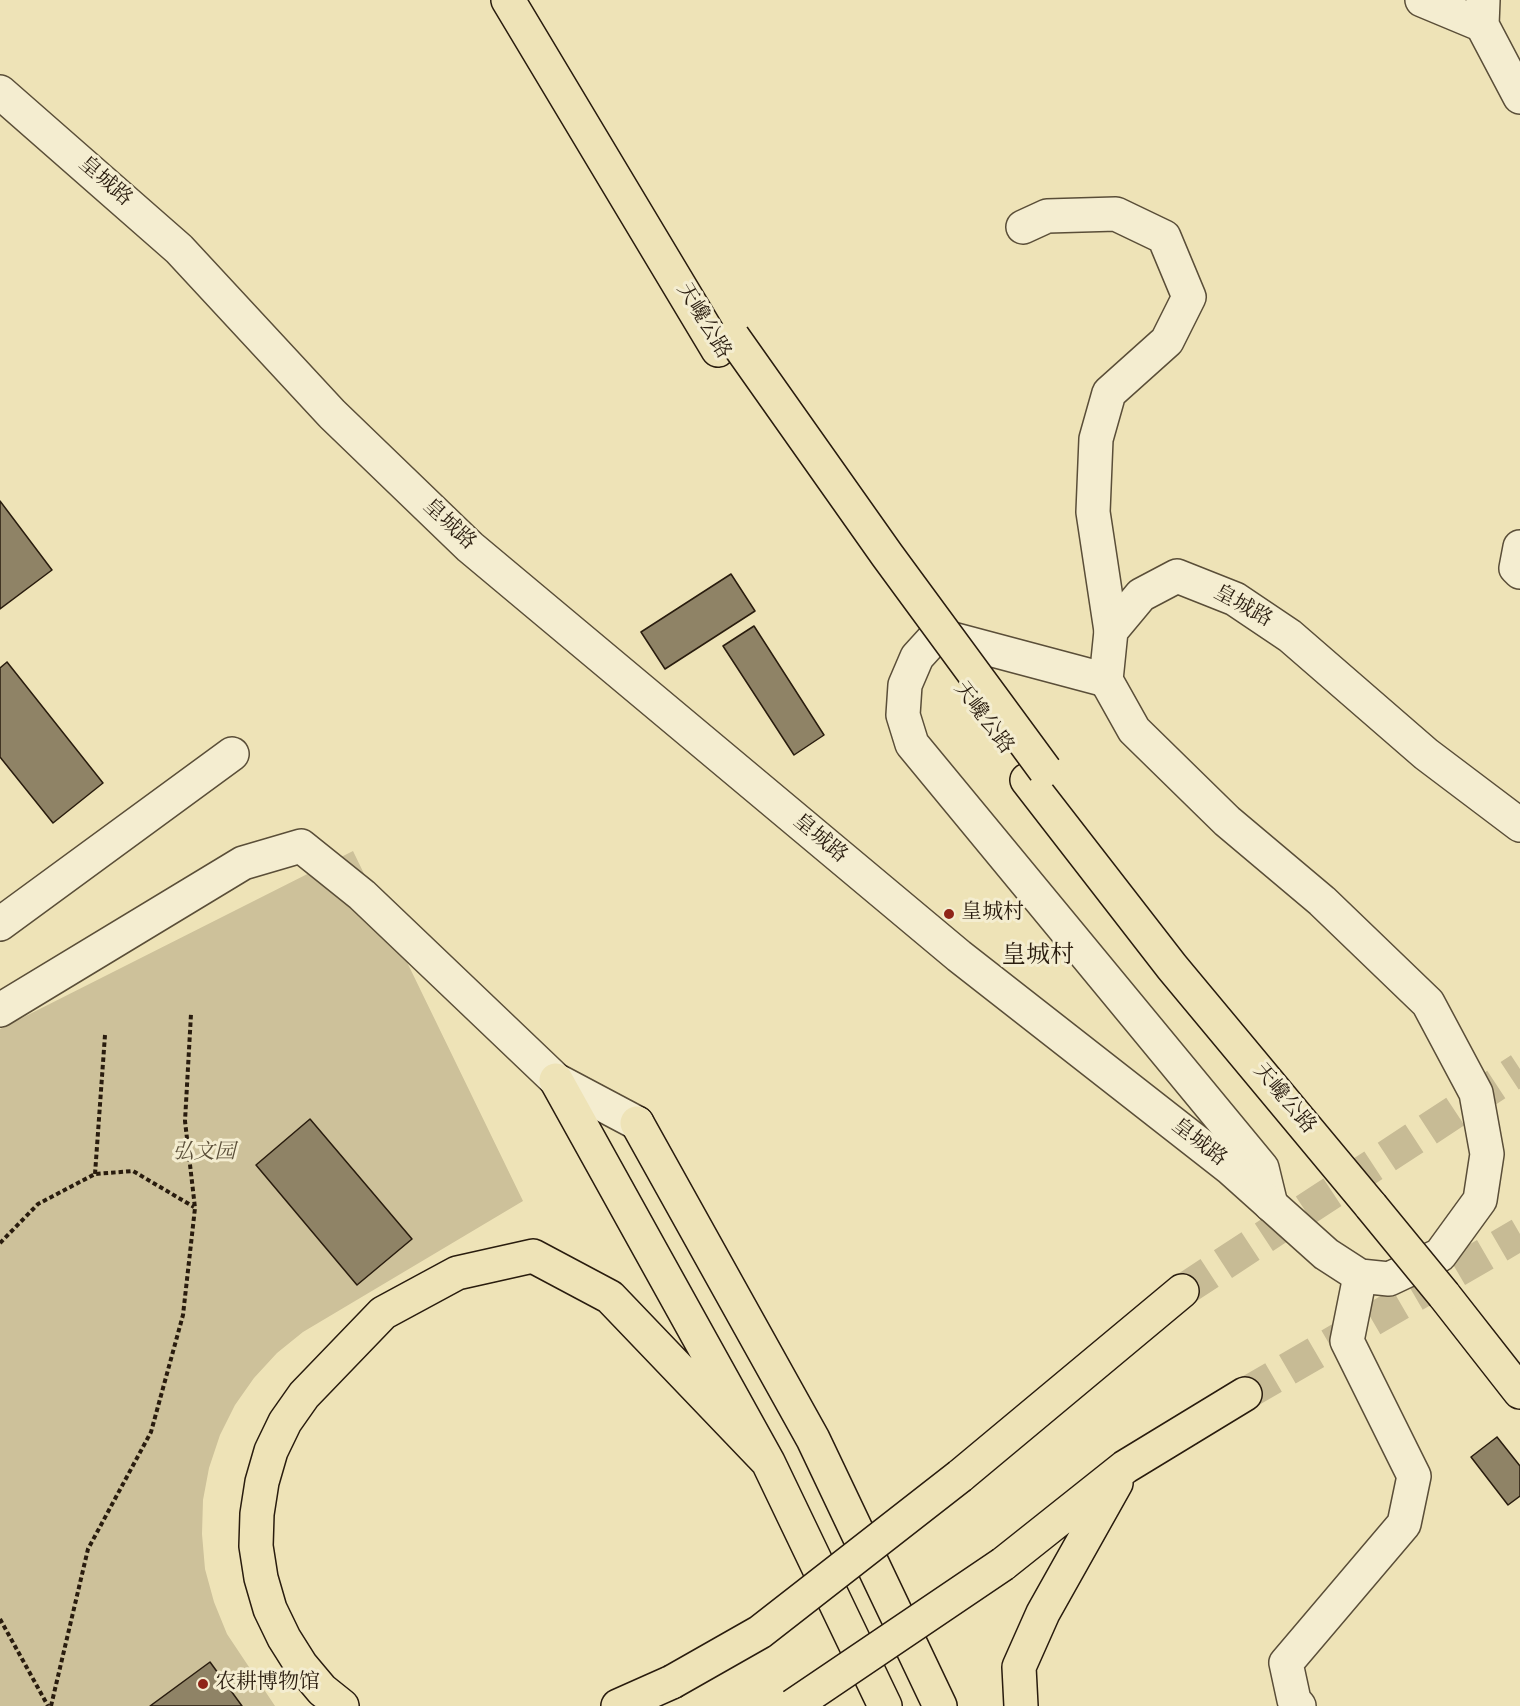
<!DOCTYPE html>
<html>
<head>
<meta charset="utf-8">
<style>
	body { margin:0 }
	canvas { display:block; background:#eee3b7 }
</style>
</head>
<body>
<canvas width="1520" height="1706"></canvas>
<script>
const g = document.querySelector('canvas').getContext('2d');
g.lineJoin = 'round';
function paint(path, color) { g.fillStyle = color; g.fill(path, 'evenodd'); }
const toPath = rows => new Path2D(rows.map(r => 'M' + r).join(''));
function trace(path, color, width, dash) { g.strokeStyle = color; g.lineWidth = width; g.lineCap = dash ? 'butt' : 'round'; g.setLineDash(dash || []); g.stroke(path); }
function write(font, color, halo, rows, align = 'center') {
  g.font = font + ' "Sorts Mill Goudy","Noto Serif SC",serif'; g.lineWidth = 6; g.setLineDash([]); g.textBaseline = 'middle'; g.strokeStyle = halo; g.fillStyle = color; for (const [text, x, y, turn = 0] of rows) {
    g.save(); g.translate(x, y); g.rotate((+turn || 0) * Math.PI / 180); g.textAlign = isNaN(turn) ? turn : align; if (halo) g.strokeText(text, 0, 0); g.fillText(text, 0, 0); g.restore();
  }
}
paint(toPath([
	[353,851,523,1201,303,1332,277,1353,254,1378,235,1405,220,1435,209,1468,203,1500,202,1534,205,1569,214,1602,227,1634,275,1706,0,1706,0,1029]
]), '#cdc19a');
const building = toPath([
	[0,501,52,570,0,609,0,501],
	[731,574,755,611,665,669,641,632,731,574],
	[754,626,824,735,794,755,723,646,754,626],
	[7,662,103,783,53,823,0,757,0,668,7,662],
	[310,1119,412,1239,357,1285,256,1165,310,1119],
	[1497,1437,1520,1466,1520,1496,1508,1505,1471,1457,1497,1437],
	[210,1662,242,1706,150,1706,210,1662]
]);
paint(building, '#8f8366');
trace(building, '#291c0e', 1.5);
trace(toPath([
	[1182,1291,1520,1069],
	[1245,1394,1520,1234]
]), '#c7bb95', 33, [33, 16]);
const minor = toPath([
	[1422,0,1482,25],
	[1483,0,1482,25,1520,97],
	[1023,227,1047,216,1116,214,1164,237,1189,297,1167,341,1109,393,1096,439,1093,512,1111,631],
	[1106,680,937,635,917,657,905,685,903,715,912,744,1262,1168,1271,1205],
	[0,924,232,754],
	[1299,1706,1294,1700,1286,1663,1404,1524,1414,1476,1347,1341,1360,1276]
]);
const tertiary = toPath([
	[0,92,179,249,332,414,470,547,959,956,1230,1168,1326,1254,1360,1276,1389,1279,1440,1255,1480,1200,1487,1154,1476,1093,1428,1003,1322,901,1227,821,1134,730,1106,680,1111,631,1141,595,1177,576,1235,599,1290,636,1426,754,1520,825],
	[1520,547,1516,568,1520,572],
	[0,1010,243,863,301,846,362,895,556,1080,637,1123]
]);
const primary = toPath([
	[556,1080,768,1462,885,1706],
	[637,1123,813,1439,940,1706],
	[960,1476,1182,1291],
	[1003,1564,1125,1467,1245,1394],
	[342,1706,322,1690,301,1665,284,1638,270,1609,261,1578,256,1546,257,1514,262,1482,271,1451,285,1422,304,1395,383,1313,457,1273,533,1256,610,1297,768,1462],
	[618,1706,672,1682],
	[1021,1706,1019,1667,1043,1613,1116,1483]
]);
const trunk = toPath([
	[508,0,718,350],
	[1027,780,1172,967,1371,1206],
	[1444,1295,1520,1392]
]);
trace(minor, '#5a4e38', 36);
trace(tertiary, '#5a4e38', 36);
trace(primary, '#291c0e', 36);
trace(trunk, '#291c0e', 36);
trace(toPath([
	[95,1174,105,1035],
	[0,1243,38,1204,95,1174,133,1171,194,1207],
	[0,1619,48,1706],
	[51,1706,88,1549,151,1432,183,1315,195,1208,185,1121,191,1014]
]), '#291c0e', 4, [4.5, 3]);
trace(minor, '#f4edd0', 33);
trace(tertiary, '#f4edd0', 33);
trace(primary, '#eee3b7', 33);
trace(trunk, '#eee3b7', 33);
const primaryBridge = toPath([
	[672,1682,760,1632,960,1476],
	[793,1706,1003,1564]
]);
const trunkBridge = toPath([
	[733,337,887,555,1045,770],
	[1371,1206,1444,1295]
]);
trace(primaryBridge, '#291c0e', 36, []);
trace(trunkBridge, '#291c0e', 36, []);
trace(primaryBridge, '#eee3b7', 33);
trace(trunkBridge, '#eee3b7', 33);
for (const [x, y, r, color] of [
	[949,914,6,"#8f2418"],
	[203,1684,6,"#8f2418"]
]) { const dot = new Path2D(); dot.arc(x, y, r, 0, 2 * Math.PI); g.fillStyle = color; g.fill(dot); trace(dot, '#f4edd0', 2); }
write('21px', '#291c0e', '#f4edd0', [
	["皇城路",104,183,41],
	["天巉公路",702,322,59],
	["皇城路",448,526,43],
	["皇城路",1242,608,29],
	["天巉公路",982,719,53],
	["皇城路",819,840,40],
	["天巉公路",1283,1100,50],
	["皇城路",1198,1144,38]
]);
write('21px', '#291c0e', '#f4edd0', [
	["皇城村",961,914],
	["农耕博物馆",215,1684]
], 'left');
write('italic 21px', '#5a4e38', '#f4edd0', [
	["弘文园",204,1154]
]);
write('24px', '#291c0e', '#f4edd0', [
	["皇城村",1038,958]
]);
</script>
</body>
</html>
